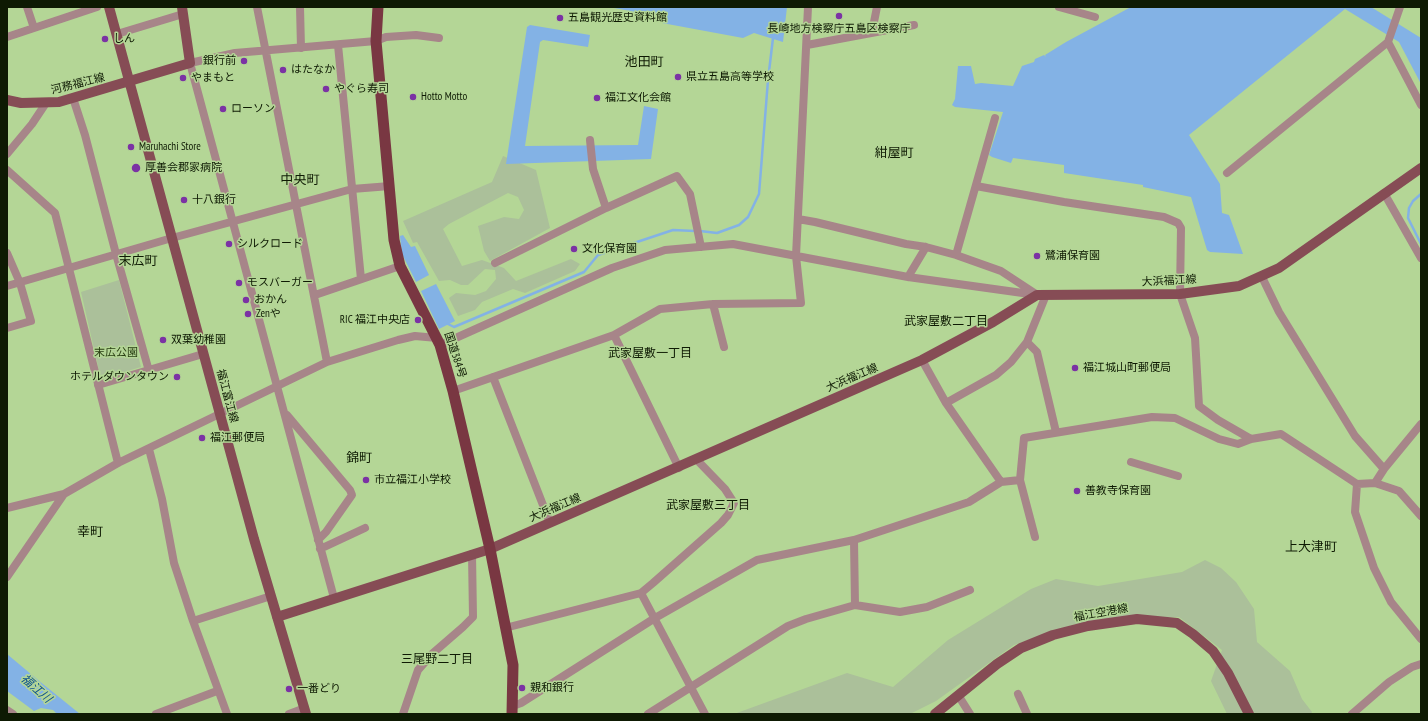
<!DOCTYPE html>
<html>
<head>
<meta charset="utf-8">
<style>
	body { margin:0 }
	#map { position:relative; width:1428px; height:721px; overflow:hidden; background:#b4d696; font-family:"PT Sans Narrow",sans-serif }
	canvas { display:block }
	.frame { position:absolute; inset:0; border:8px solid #0e1a03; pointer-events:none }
</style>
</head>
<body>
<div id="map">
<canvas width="1428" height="721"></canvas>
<div class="frame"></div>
</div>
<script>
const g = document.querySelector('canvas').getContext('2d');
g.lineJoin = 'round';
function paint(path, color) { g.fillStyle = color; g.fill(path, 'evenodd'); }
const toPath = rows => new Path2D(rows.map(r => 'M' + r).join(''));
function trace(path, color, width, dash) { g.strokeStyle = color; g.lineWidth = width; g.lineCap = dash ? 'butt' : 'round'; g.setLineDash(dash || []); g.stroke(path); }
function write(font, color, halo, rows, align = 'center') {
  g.font = font + ' "PT Sans Narrow","Noto Sans JP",sans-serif'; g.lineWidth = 3; g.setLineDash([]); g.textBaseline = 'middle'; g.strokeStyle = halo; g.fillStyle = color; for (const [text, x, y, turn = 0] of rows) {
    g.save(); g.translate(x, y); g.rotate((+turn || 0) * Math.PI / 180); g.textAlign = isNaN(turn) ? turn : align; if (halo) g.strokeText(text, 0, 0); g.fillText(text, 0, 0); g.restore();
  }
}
paint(toPath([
	[503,156,536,170,550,228,490,261,484,251,478,226,504,217,519,219,524,210,518,197,508,193,449,224,443,229,462,266,482,260,504,268,516,281,571,259,580,264,575,271,525,293,513,289,482,302,475,310,458,316,449,298,456,293,475,295,486,291,496,279,495,270,485,269,468,285,461,285,450,280,439,281,417,242,413,243,403,221,492,182],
	[119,280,141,367,104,378,100,375,81,292],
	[1205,560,1221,568,1236,582,1254,609,1257,642,1290,671,1302,699,1312,712,1311,714,1227,714,1211,681,1222,650,1179,617,1075,624,1014,645,936,701,910,714,734,714,847,673,893,687,948,640,1031,589,1056,579,1098,586,1182,572]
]), '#abc09a');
paint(toPath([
	[609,7,787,7,783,42,754,33,743,38,662,23,663,19,657,16],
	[1131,7,1371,7,1421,38,1421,84,1399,42,1345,9,1189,135,1220,184,1222,213,1229,215,1243,254,1210,252,1207,250,1191,197,1143,187,1143,185,1064,173,1064,165,1013,158,1011,163,992,157,989,155,1003,112,955,107,952,105,955,99,958,66,971,66,975,84,981,83,1013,86,1022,66,1034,62,1035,59,1044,55,1046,57,1045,55,1066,42],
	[530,25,590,35,588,47,543,40,540,42,525,146,638,145,644,106,658,109,651,159,506,164,527,27],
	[403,235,411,247,415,246,429,275,416,282,402,254,400,236],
	[436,284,455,321,439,329,421,291],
	[7,654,38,680,80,714,57,714,53,710,41,708,34,711,7,691]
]), '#83b2e5');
trace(toPath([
	[1421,194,1413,201,1409,208,1408,218,1421,244],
	[700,231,717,233,739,225,748,217,759,194,768,80,773,38],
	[448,324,454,327,584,272,598,255,673,230,695,231]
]), '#83b2e5', 2.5);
trace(toPath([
	[27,7,34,28],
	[257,7,327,362],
	[300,7,301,48],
	[1059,7,1095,17],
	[872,32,877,7],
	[117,34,183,14],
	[7,37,97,7],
	[1388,42,1421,105],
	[338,45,361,279],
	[807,45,914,25],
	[73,98,85,135,116,254,149,371],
	[590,140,593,169,606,208],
	[7,154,32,124,46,103],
	[7,170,55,213,118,463],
	[1227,173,1388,42,1400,7],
	[976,186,1064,202,1164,217,1178,223,1181,228,1180,294,1195,338,1199,406,1218,420,1251,439],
	[1384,193,1421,258],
	[798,219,815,222,906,244,926,247,956,255,1001,271,1036,294],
	[7,253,20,283,31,321,7,328],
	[956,255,995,118],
	[495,263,606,208,677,176,690,194,701,247],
	[908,277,926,247],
	[1262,277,1279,312,1355,436,1384,469],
	[7,286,172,238,352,189,390,186],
	[315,295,400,266],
	[713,304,724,347],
	[614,335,679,468],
	[1027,342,1037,352,1056,432],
	[440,345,612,268,665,250,733,244,908,277,1037,295],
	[922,360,946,403,1001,482],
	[493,377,550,523],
	[98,385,203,354],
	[453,391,614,335,660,309,713,304,801,303,796,256,808,7],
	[946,403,996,375,1011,362,1027,342,1046,295],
	[287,415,350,490,352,495,326,532,318,540],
	[149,449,162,499,174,563,193,621,227,714],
	[1131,462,1178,476],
	[1375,483,1399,491,1421,516],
	[1357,484,1355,512,1374,568,1391,602,1421,639],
	[7,508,64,494,118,463,327,362,398,340,415,336,437,338],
	[1035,537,1020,480,1024,438,1152,417,1175,418,1219,439,1238,444,1251,439,1281,434,1357,484,1375,483,1384,469,1421,424],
	[854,540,855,605],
	[320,549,365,528],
	[7,577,64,494],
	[641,593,705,714],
	[334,598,190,63,235,53,376,41,386,37,416,35,439,38],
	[193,621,271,596],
	[505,628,641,593,653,583,721,523,728,515,734,503,725,489,697,460],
	[1018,694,1027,714],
	[958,695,970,714],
	[513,706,521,703,655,618,757,560,854,540,969,502,1001,482,1020,480],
	[7,710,13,714],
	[156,714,217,691],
	[289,714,305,708],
	[403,714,418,670,433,653,463,627,473,617,472,554],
	[648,714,788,626,806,619,855,605,900,612,927,607,970,590],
	[1352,714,1389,682,1412,667,1421,664]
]), '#a78589', 8);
trace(toPath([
	[109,7,254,539,306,714],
	[7,100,21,103,59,102,190,63,182,7],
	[277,617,490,549,922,360,993,322,1037,295,1180,294,1239,286,1279,268,1421,168],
	[935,714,997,664,1021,648,1053,635,1088,626,1137,619,1177,623,1193,634,1213,651,1228,673,1249,714]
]), '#864c55', 10);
trace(toPath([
	[378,7,376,41,394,240,400,266,440,345,453,391,490,549,513,665,512,714]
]), '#793742', 11);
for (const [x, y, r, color] of [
	[839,16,4,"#7b32a4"],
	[560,18,4,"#7b32a4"],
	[105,39,4,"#7b32a4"],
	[244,61,4,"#7b32a4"],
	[283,70,4,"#7b32a4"],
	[678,77,4,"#7b32a4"],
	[183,78,4,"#7b32a4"],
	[326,89,4,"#7b32a4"],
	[413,97,4,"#7b32a4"],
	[597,98,4,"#7b32a4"],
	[223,109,4,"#7b32a4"],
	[131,147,4,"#7b32a4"],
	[136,168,5,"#7b32a4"],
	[184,200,4,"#7b32a4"],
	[229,244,4,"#7b32a4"],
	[574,249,4,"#7b32a4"],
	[1037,256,4,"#7b32a4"],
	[239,283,4,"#7b32a4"],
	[246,300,4,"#7b32a4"],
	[248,314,4,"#7b32a4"],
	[418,320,4,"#7b32a4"],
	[163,340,4,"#7b32a4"],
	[1075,368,4,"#7b32a4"],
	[177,377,4,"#7b32a4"],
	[202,438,4,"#7b32a4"],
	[366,480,4,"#7b32a4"],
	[1077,491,4,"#7b32a4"],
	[522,688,4,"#7b32a4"],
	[289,689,4,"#7b32a4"]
]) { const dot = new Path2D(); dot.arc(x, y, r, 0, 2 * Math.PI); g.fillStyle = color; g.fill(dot); trace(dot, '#b4d696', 1.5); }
write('11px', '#0e1a03', '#b4d696', [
	["五島観光歴史資料館",568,18],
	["長崎地方検察庁五島区検察庁",839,29,"center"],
	["しん",113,39],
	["銀行前",236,61,"right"],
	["はたなか",291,70],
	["県立五島高等学校",686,77],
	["やまもと",191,78],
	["やぐら寿司",334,89],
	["Hotto Motto",421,97],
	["福江文化会館",605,98],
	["ローソン",231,109],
	["Maruhachi Store",139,147],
	["厚善会郡家病院",145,168],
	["十八銀行",192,200],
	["シルクロード",237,244],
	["文化保育園",582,249],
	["鷺浦保育園",1045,256],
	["モスバーガー",247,283],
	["おかん",254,300],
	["Zenや",256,314],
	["RIC 福江中央店",410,320,"right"],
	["双葉幼稚園",171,340],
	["福江城山町郵便局",1083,368],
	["ホテルダウンタウン",169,377,"right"],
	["福江郵便局",210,438],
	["市立福江小学校",374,480],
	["善教寺保育園",1085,491],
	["親和銀行",530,688],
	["一番どり",297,689]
], 'left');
write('11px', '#0e1a03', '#b4d696', [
	["河務福江線",78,84,-14],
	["大浜福江線",1169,281,-3],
	["国道384号",455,355,72],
	["大浜福江線",852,378,-23],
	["福江富江線",227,396,75],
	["大浜福江線",555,508,-23],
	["福江空港線",1101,613,-10]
]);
write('11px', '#293e13', '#b4d696', [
	["末広公園",116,353]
]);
write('12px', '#0e1a03', '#b4d696', [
	["武家屋敷二丁目",946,322],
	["武家屋敷一丁目",650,354],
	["武家屋敷三丁目",708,506],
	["三尾野二丁目",437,660]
]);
write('italic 12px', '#0e5390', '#b4d696', [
	["福江川",36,689,41]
]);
write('13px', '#0e1a03', '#b4d696', [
	["池田町",644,62],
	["紺屋町",894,153],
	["中央町",300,180],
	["末広町",138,261],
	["錦町",359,458],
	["幸町",90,532],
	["上大津町",1311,547]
]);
</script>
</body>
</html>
